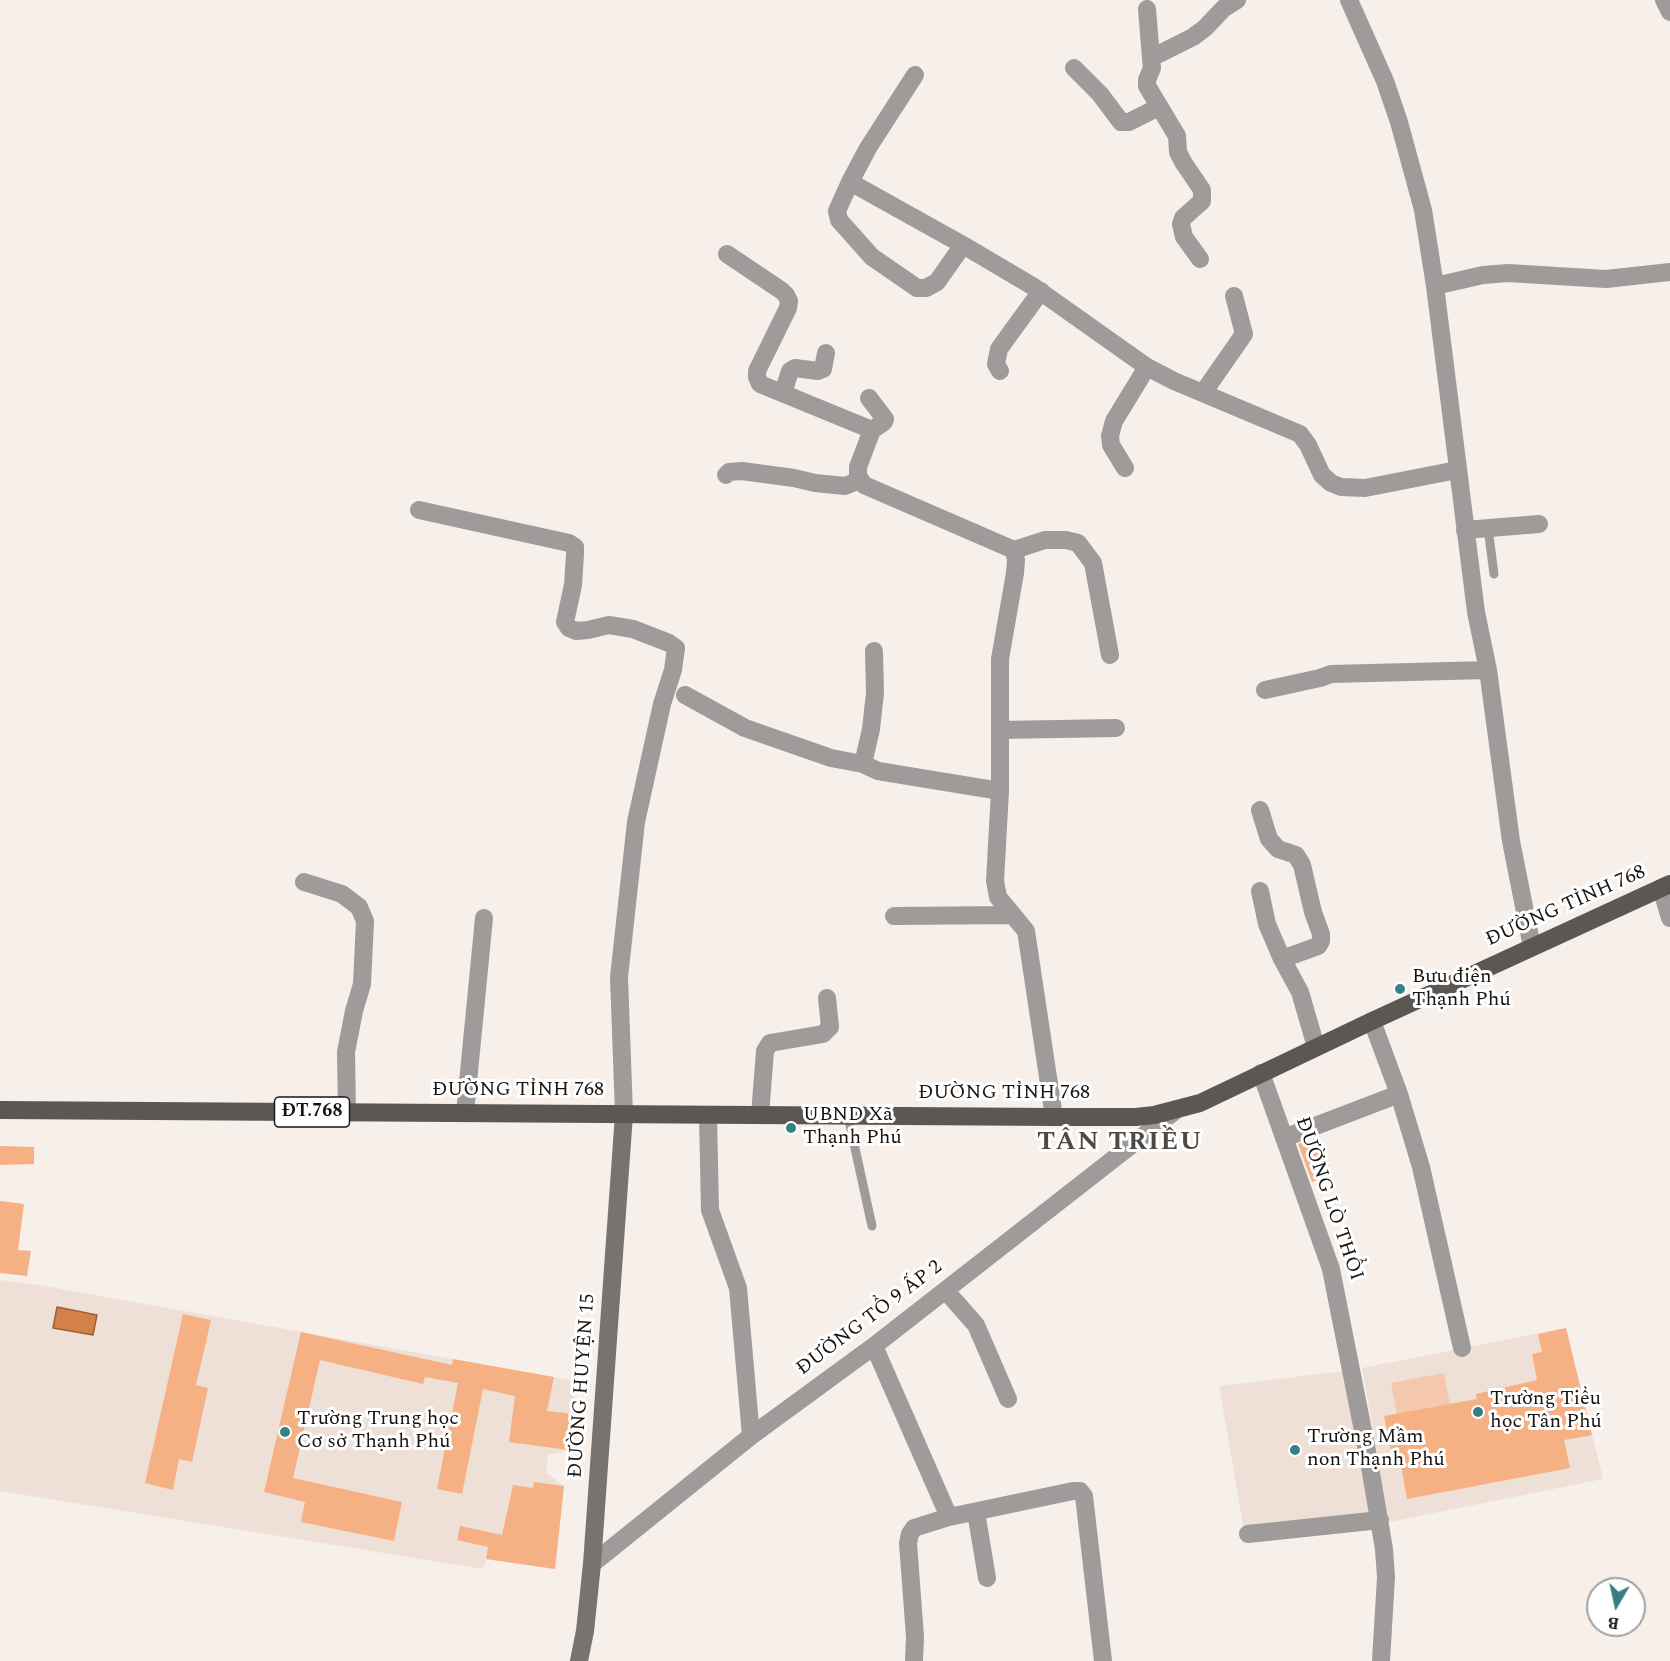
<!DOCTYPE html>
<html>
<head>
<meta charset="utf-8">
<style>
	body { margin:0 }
	#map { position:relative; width:1670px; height:1661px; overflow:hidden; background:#f6efea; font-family:Spectral,serif }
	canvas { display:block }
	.north { position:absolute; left:1586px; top:1577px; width:60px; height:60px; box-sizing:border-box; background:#fff; border:2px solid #a2a1a1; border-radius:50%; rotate:189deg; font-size:16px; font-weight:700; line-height:24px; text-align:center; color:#171513 }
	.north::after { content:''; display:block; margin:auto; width:21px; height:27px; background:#377f86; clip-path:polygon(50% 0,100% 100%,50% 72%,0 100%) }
</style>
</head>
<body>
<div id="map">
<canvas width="1670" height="1661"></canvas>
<div class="north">B</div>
</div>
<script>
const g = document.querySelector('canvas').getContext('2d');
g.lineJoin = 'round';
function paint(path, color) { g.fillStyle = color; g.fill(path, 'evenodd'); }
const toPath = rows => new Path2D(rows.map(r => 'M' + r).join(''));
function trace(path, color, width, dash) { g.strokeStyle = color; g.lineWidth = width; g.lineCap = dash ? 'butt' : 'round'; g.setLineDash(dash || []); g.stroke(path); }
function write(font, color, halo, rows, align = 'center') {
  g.font = font + ' Spectral,serif'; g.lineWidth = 6; g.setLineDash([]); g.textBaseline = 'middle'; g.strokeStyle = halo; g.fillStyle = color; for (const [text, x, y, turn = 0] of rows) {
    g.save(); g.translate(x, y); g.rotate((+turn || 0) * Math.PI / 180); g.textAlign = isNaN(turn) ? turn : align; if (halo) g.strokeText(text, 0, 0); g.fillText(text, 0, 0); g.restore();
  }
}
paint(toPath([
	[0,1280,39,1285,575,1381,568,1450,548,1455,546,1472,564,1486,555,1569,486,1559,483,1569,0,1491],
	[1566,1328,1603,1479,1389,1522,1362,1368],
	[1345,1371,1370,1515,1244,1530,1219,1386]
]), '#efe0d7');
paint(toPath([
	[1444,1373,1450,1404,1397,1414,1391,1383]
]), '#f5c8ac');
const water = toPath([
	[57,1307,97,1315,93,1335,53,1328,57,1307]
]);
paint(water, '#d38149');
trace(water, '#9b6139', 1.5);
paint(toPath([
	[1318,1137,1332,1174,1312,1182,1298,1144],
	[0,1146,34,1147,34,1164,0,1165],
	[0,1201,24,1204,18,1250,31,1251,27,1276,0,1273],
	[183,1314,211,1320,196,1385,208,1388,192,1462,179,1459,173,1490,145,1483],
	[1566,1328,1592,1435,1564,1440,1570,1468,1407,1499,1400,1460,1393,1462,1384,1416,1477,1399,1476,1394,1537,1380,1532,1354,1542,1352,1538,1334],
	[301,1332,452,1365,453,1359,554,1377,547,1411,572,1414,568,1450,509,1442,515,1396,483,1389,462,1494,437,1489,458,1383,425,1377,423,1384,320,1360,293,1478,402,1502,394,1541,301,1522,305,1502,264,1492],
	[534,1482,564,1486,555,1569,486,1559,488,1547,457,1540,460,1526,502,1535,513,1485,533,1488]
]), '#f5b084');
trace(toPath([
	[1488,528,1494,574],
	[848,1116,872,1226]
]), '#9f9b9a', 9);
trace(toPath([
	[1349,0,1385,81,1399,122,1423,210,1435,286,1476,612,1488,670,1511,841,1532,947],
	[1664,0,1670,12],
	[1147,9,1151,58,1193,37,1205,28,1224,8,1237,0],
	[1151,58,1152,68,1147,80,1147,86,1177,136,1178,152,1183,162,1202,190,1202,201,1183,218,1181,224,1184,237,1200,259],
	[1074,68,1100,94,1121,122,1129,122,1159,107],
	[850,182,868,148,915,75],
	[963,245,937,282,926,288,917,288,872,257,839,220,837,211,850,182,963,245,1034,287,1147,367,1174,381,1300,434,1308,445,1322,475,1331,483,1341,487,1365,488,1457,470],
	[727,254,782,291,786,295,789,301,788,308,757,371,757,377,760,384,872,430,858,467,858,476,864,485,1014,550,1016,560,1015,573,1000,659,1000,791],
	[1435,286,1483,275,1508,273,1606,279,1670,272],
	[1000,371,996,364,999,349,1041,291],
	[783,393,790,371,795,368,818,371,823,369,826,353],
	[1203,393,1244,334,1234,296],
	[869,398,885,419,884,422,872,430],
	[1125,468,1111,445,1110,436,1114,421,1147,367],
	[726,475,729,472,742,471,794,478,815,483,845,486,860,480],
	[419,510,569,543,575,547,575,555,573,585,565,622,569,628,576,631,588,630,609,625,633,629,669,643,676,648,673,670,662,704,636,822,619,977,624,1114],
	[1465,530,1539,524],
	[1014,550,1045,540,1066,540,1078,543,1093,563,1110,655],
	[1265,690,1320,678,1331,674,1488,670],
	[685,695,745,728,831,758,863,764,878,771,1000,791,995,881,998,897,1026,931,1054,1117],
	[1000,730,1116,728],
	[863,764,871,729,875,693,874,651],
	[1260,810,1269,839,1278,849,1296,855,1302,865,1313,912,1321,934,1321,941,1318,946,1282,959,1300,992,1316,1047],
	[304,882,342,894,359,907,365,921,362,984,354,1011,346,1052,347,1112],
	[1661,888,1670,918],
	[1260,891,1267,924,1282,959],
	[894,916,1013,915],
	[1372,1021,1399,1094,1421,1167,1462,1348],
	[1261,1073,1331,1269,1369,1461,1384,1549,1386,1577,1381,1661],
	[465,1113,484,918],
	[708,1115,710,1210,738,1288,751,1436],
	[760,1115,765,1051,770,1043,823,1034,830,1027,827,998],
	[1284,1138,1399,1094],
	[946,1291,976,1325,1008,1399],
	[874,1346,949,1517,1073,1491,1080,1491,1084,1496,1103,1661],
	[976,1512,987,1578],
	[1248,1534,1380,1520],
	[592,1564,751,1436,874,1346,1175,1111],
	[914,1661,915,1637,908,1543,910,1534,914,1528,949,1517]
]), '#9f9b9a', 18);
trace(toPath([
	[579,1661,585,1631,592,1564,624,1114]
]), '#787370', 18);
trace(toPath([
	[0,1110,1054,1117,1136,1117,1154,1115,1200,1103,1372,1021,1670,884]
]), '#5c5753', 18);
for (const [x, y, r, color] of [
	[1400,989,6,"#377f86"],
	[791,1128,6,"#377f86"],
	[1478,1412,6,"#377f86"],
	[285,1432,6,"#377f86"],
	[1295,1450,6,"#377f86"]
]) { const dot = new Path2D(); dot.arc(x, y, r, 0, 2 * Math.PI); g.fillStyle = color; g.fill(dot); trace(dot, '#fff', 2); }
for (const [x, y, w] of [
	[312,1112,75]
]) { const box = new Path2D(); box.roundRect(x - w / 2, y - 15, w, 30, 4.5); g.fillStyle = '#fff'; g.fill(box); trace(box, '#171513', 1.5); }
write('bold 18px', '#171513', null, [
	["ĐT.768",312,1112]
]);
write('20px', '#171513', '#fff', [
	["ĐƯỜNG TỈNH 768",1566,907,-24],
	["ĐƯỜNG TỈNH 768",518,1091],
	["ĐƯỜNG TỈNH 768",1004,1094],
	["ĐƯỜNG LÒ THỔI",1328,1199,71],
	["ĐƯỜNG TỔ 9 ẤP 2",870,1319,-37],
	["ĐƯỜNG HUYỆN 15",583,1386,-86]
]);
write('20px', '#171513', '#fff', [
	["Bưu điện",1412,978],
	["Thạnh Phú",1412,1001],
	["UBND Xã",803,1116],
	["Thạnh Phú",803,1139],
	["Trường Tiểu",1490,1400],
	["học Tân Phú",1490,1423],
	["Trường Trung học",297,1420],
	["Cơ sở Thạnh Phú",297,1443],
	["Trường Mầm",1307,1438],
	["non Thạnh Phú",1307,1461]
], 'left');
g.letterSpacing = '1.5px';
write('bold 26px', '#4f4945', '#fff', [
	["TÂN TRIỀU",1120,1144]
]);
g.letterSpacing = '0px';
</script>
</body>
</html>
